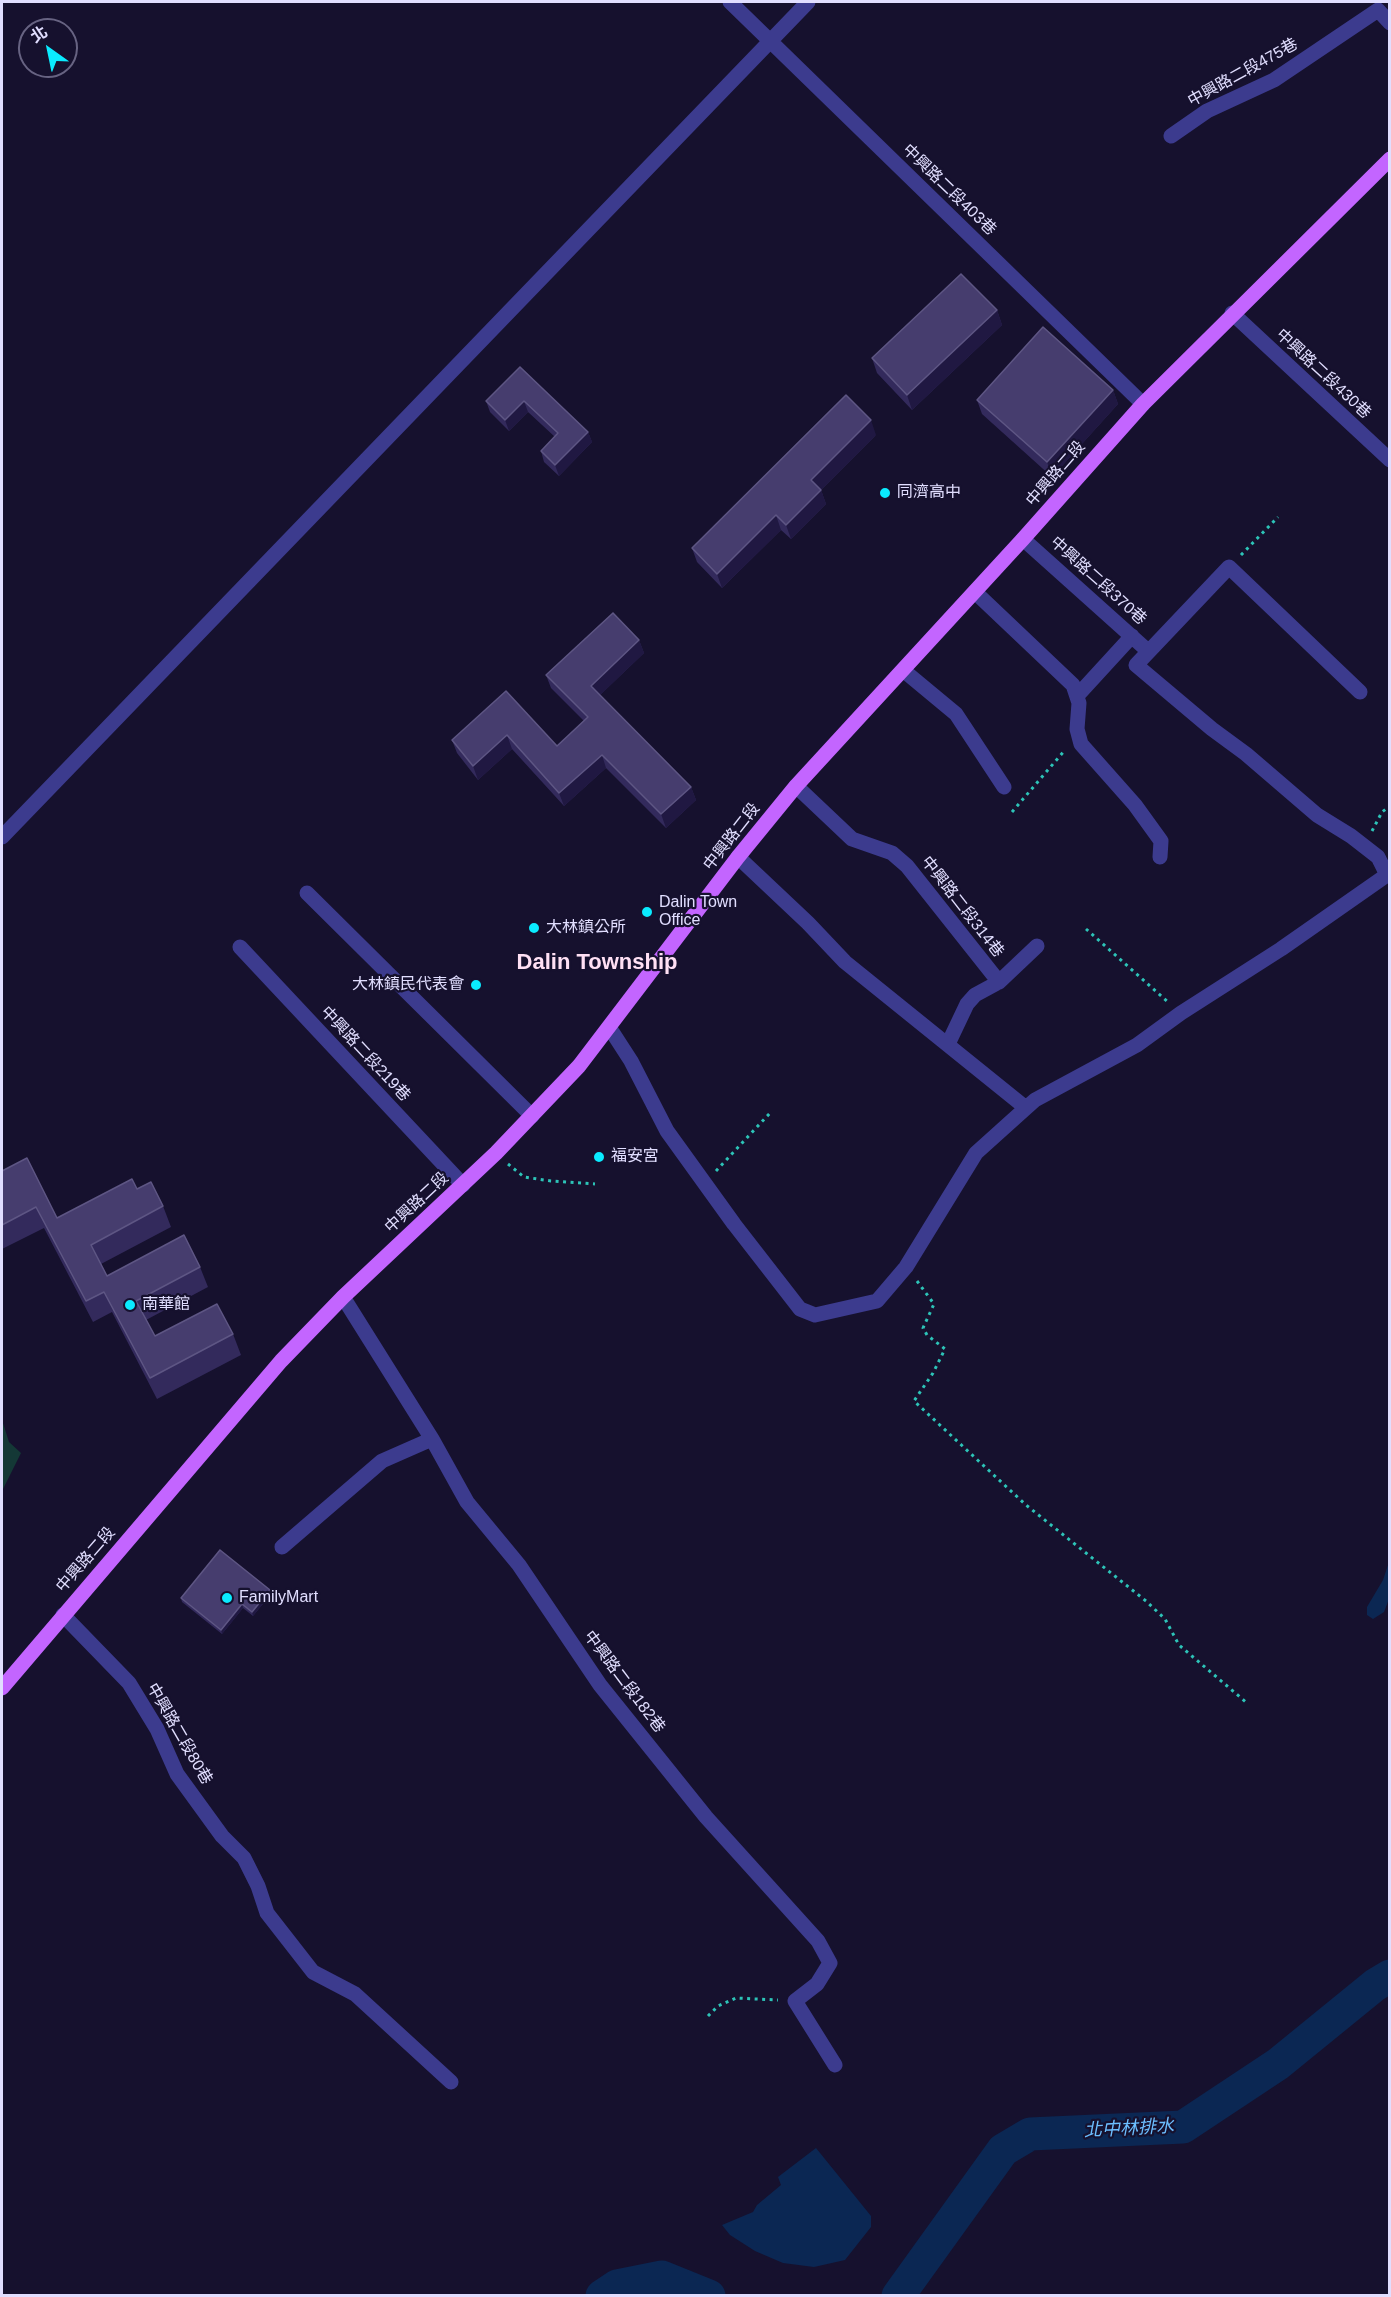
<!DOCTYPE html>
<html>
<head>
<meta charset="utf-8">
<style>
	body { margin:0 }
	#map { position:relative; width:1391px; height:2297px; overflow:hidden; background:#16112e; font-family:Helvetica,"Noto Sans TC",sans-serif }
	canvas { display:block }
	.frame { position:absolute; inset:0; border:3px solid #e1deff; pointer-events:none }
	.north { position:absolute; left:18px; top:18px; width:60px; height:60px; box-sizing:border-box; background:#16112e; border:2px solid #676382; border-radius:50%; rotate:327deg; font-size:16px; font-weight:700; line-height:24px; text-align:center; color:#e1deff }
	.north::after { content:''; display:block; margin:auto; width:21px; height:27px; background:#0aebff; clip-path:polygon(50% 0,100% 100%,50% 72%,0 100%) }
</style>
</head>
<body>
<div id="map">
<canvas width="1391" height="2297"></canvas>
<div class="frame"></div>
<div class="north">北</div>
</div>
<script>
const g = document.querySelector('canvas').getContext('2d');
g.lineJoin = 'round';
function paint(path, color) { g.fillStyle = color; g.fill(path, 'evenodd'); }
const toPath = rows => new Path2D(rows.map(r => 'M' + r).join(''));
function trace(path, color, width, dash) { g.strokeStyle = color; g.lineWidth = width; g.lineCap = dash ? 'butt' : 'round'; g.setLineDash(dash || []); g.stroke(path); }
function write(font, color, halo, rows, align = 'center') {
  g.font = font + ' Helvetica,"Noto Sans TC",sans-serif'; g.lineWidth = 4.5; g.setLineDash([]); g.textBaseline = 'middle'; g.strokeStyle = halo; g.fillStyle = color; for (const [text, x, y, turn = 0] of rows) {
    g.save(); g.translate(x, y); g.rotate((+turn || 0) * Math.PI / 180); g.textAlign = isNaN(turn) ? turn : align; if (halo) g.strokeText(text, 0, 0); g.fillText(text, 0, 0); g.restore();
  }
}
paint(toPath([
	[2,1420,9,1442,21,1453,2,1491]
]), '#143836');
paint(toPath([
	[1389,1562,1389,1599,1384,1612,1373,1619,1367,1615,1367,1607,1383,1580],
	[816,2148,871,2216,871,2227,845,2260,814,2267,783,2263,755,2251,730,2235,722,2225,753,2212,757,2205,781,2185,778,2177]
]), '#0b2753');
trace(toPath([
	[602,2296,617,2286,662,2277,709,2296],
	[898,2296,1003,2150,1030,2134,1183,2127,1278,2064,1375,1985,1390,1976]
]), '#0b2753', 33);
trace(toPath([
	[1241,555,1278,517],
	[1012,812,1065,750],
	[1372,831,1382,812,1390,806],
	[1086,929,1168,1002],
	[508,1164,524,1177,551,1181,595,1184],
	[716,1171,770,1113],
	[917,1281,934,1304,923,1328,927,1335,945,1349,933,1373,914,1401,1026,1505,1146,1601,1165,1619,1179,1645,1247,1703],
	[708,2016,718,2006,736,1998,778,2000]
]), '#2dc4b8', 3, [3, 4.5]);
trace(toPath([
	[730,2,1143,404],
	[1171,136,1207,111,1274,80,1378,10,1390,23],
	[1232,313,1390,460],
	[1023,539,1148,651],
	[975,592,1073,685,1079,703,1077,729,1081,744,1135,805,1161,841,1160,857],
	[903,670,956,714,1004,787],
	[1077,696,1132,636],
	[796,786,852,839,892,853,907,866,999,982,1037,946],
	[2,837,808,2],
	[738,857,808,923,845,962,1026,1108],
	[307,893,532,1116],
	[240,947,463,1185],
	[609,1027,631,1061,667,1131,734,1224,800,1309,815,1315,877,1301,906,1267,976,1153,1026,1108,1035,1100,1137,1045,1181,1013,1281,949,1387,875,1378,857,1351,836,1317,815,1246,754,1212,729,1136,665,1229,567,1360,692],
	[948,1044,967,1004,975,995,999,982],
	[343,1297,432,1439,467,1502,519,1565,600,1685,706,1817,818,1941,830,1963,817,1984,795,2001,835,2065],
	[282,1547,382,1461,432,1439],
	[63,1615,129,1683,157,1729,177,1774,222,1836,244,1858,258,1886,267,1913,313,1972,355,1994,451,2082]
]), '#3c3b8e', 15);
trace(toPath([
	[2,1688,281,1361,343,1297,496,1153,579,1066,738,857,796,786,1023,539,1143,404,1390,159]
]), '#c365ff', 15);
paint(toPath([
	[997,310,1002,325,912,410,877,373,872,358],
	[520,367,588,432,592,442,559,476,544,462,541,451,555,437,528,412,509,431,490,412,486,401],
	[1113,390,1118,404,1052,477,982,414,977,400],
	[876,435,821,490,826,504,791,539,781,530,722,588,697,562,692,548],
	[639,640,644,653,600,695,691,787,696,800,666,828,606,768,564,806,512,749,478,780,457,753,452,740,506,691,557,746,584,721,551,688,546,675],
	[2,1171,57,1218,137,1189,163,1206,171,1227,101,1264,107,1276,200,1267,208,1287,146,1320,155,1336,233,1334,241,1355,157,1399,112,1312,93,1322,44,1228,2,1249],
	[270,1590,271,1594,253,1616,243,1608,222,1634,182,1602,181,1598]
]), '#332a5c');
paint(toPath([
	[997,310,1002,325,912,410,907,395],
	[1113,390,1118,404,1052,477,1047,462],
	[524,401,528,412,509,431,505,420],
	[871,420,876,435,821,490,826,504,791,539,786,525,811,480],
	[588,432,592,442,559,476,555,465],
	[776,515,781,530,722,588,717,574],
	[639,640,644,653,596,699,591,686],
	[507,735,512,749,478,780,473,766],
	[602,755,606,768,564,806,559,793],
	[691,787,696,800,666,828,661,814],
	[270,1590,271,1594,253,1616,252,1612],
	[242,1604,243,1608,222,1634,221,1630]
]), '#201842');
const building = toPath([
	[961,274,997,310,907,395,872,358,961,274],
	[1043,327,1113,390,1047,462,977,400,1043,327],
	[520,367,588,432,555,465,541,451,558,433,524,401,505,420,486,401,520,367],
	[846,395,871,420,811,480,821,490,786,525,776,515,717,574,692,548,846,395],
	[613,613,639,640,591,686,691,787,661,814,602,755,559,793,507,735,473,766,452,740,506,691,557,746,588,717,546,675,613,613],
	[27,1158,57,1218,132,1179,137,1189,151,1182,163,1206,91,1245,107,1276,184,1235,200,1267,136,1301,155,1336,217,1304,233,1334,150,1378,104,1292,86,1301,36,1207,2,1225,2,1171,27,1158],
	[220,1550,270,1590,252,1612,242,1604,221,1630,181,1598,220,1550]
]);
paint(building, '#463d6e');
trace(building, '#5e5684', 1.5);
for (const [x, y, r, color] of [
	[885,493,6,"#0aebff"],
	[647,912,6,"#0aebff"],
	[534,928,6,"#0aebff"],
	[476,985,6,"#0aebff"],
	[599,1157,6,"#0aebff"],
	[130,1305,6,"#0aebff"],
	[227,1598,6,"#0aebff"]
]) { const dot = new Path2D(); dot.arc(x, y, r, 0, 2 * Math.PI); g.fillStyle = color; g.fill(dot); trace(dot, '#16112e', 2); }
write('16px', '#e1deff', '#16112e', [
	["中興路二段475巷",1243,73,-29],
	["中興路二段403巷",949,190,44],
	["中興路二段430巷",1323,374,43],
	["中興路二段",1056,474,-49],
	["中興路二段370巷",1098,581,42],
	["中興路二段",732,837,-52],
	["中興路二段314巷",962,907,52],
	["中興路二段219巷",365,1054,47],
	["中興路二段",417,1203,-43],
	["中興路二段",86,1560,-49],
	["中興路二段182巷",624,1682,53],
	["中興路二段80巷",179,1734,60]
]);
write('16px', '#e1deff', '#16112e', [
	["同濟高中",897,493],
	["Dalin Town",659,903],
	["Office",659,921],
	["大林鎮公所",546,928],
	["大林鎮民代表會",464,985,"right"],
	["福安宮",611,1157],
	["南華館",142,1305],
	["FamilyMart",239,1598]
], 'left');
write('italic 18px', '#6cbeff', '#16112e', [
	["北中林排水",1129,2129,-3]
]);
write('bold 22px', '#ffe0f4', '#16112e', [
	["Dalin Township",597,963]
]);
</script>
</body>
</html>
